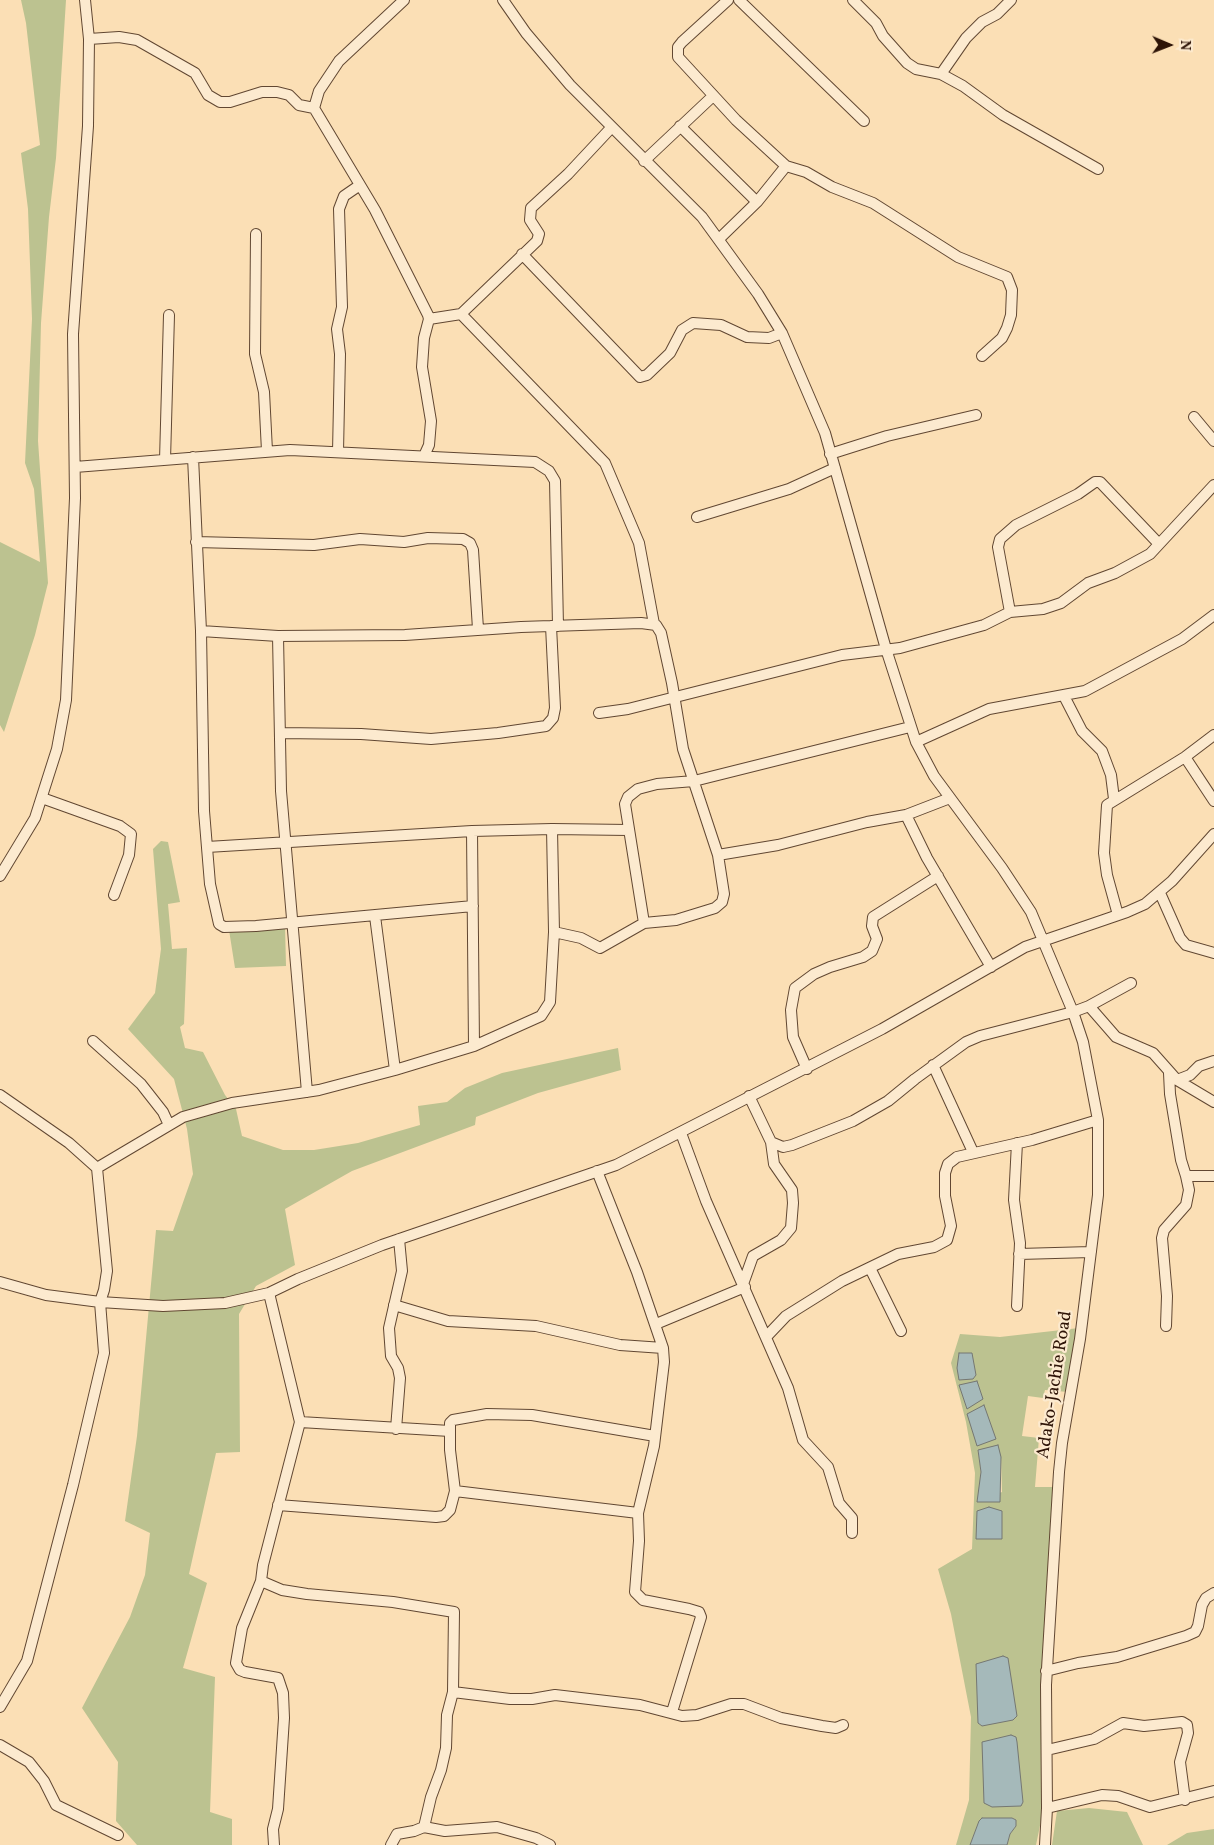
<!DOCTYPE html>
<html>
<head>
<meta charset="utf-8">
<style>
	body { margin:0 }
	#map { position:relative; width:1214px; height:1845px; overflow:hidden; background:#fbdfb5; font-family:Vollkorn,serif }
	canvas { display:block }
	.north { position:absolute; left:1144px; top:20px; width:50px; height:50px; -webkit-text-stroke:4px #fceacf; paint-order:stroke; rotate:91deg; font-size:14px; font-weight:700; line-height:20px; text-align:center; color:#2e1407 }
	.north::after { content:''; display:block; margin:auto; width:18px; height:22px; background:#2e1407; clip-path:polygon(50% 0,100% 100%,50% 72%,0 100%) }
</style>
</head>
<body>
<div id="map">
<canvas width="1214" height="1845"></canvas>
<div class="north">N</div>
</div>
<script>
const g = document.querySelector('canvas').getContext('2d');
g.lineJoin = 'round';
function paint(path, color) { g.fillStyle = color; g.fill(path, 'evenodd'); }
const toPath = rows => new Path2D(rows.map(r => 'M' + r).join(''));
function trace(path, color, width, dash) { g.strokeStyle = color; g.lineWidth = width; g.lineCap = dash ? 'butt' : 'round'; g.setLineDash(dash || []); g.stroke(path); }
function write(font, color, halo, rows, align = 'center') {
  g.font = font + ' Vollkorn,serif'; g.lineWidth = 4.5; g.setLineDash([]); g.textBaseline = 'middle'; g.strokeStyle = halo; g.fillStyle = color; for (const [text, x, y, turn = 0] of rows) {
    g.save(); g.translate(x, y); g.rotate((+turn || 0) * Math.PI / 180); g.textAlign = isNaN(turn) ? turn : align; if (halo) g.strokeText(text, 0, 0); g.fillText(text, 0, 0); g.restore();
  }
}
paint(toPath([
	[21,0,66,0,56,158,49,217,41,323,38,441,48,583,35,635,4,732,0,725,0,542,40,562,34,489,25,463,32,319,28,209,21,153,40,145,26,23],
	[161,841,168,842,180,902,168,904,172,949,187,948,184,1024,180,1027,185,1048,203,1052,225,1095,236,1109,242,1136,283,1150,314,1150,358,1143,420,1125,418,1106,447,1102,465,1088,502,1073,618,1048,621,1070,538,1093,476,1117,475,1125,352,1171,285,1209,295,1265,256,1286,239,1314,240,1452,216,1453,189,1574,207,1583,183,1668,215,1677,210,1812,232,1819,232,1845,137,1845,116,1821,118,1762,82,1708,130,1617,145,1575,150,1533,125,1521,137,1436,156,1230,173,1231,193,1174,187,1129,174,1079,128,1029,155,993,161,949,153,849],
	[285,925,286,966,235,968,229,930],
	[1079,1328,1068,1392,1045,1390,1043,1398,1028,1396,1022,1436,1039,1438,1035,1487,1054,1487,1042,1816,1036,1845,1007,1845,1010,1834,1016,1826,1016,1820,1012,1818,982,1818,979,1822,970,1845,956,1845,969,1800,971,1717,951,1614,938,1569,972,1549,975,1473,966,1422,951,1363,960,1334,1000,1337],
	[978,1450,1001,1457,1002,1492,978,1502,981,1472],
	[1089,1808,1127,1812,1143,1845,1052,1845,1057,1811],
	[1214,1829,1214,1845,1167,1845,1187,1833]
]), '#bcc290');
const water = toPath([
	[959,1353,972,1353,976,1375,973,1379,959,1380,957,1368,959,1353],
	[977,1381,983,1399,967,1409,959,1385,977,1381],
	[984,1405,996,1439,977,1446,967,1414,984,1405],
	[998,1445,1001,1457,1000,1502,977,1502,981,1472,978,1450,998,1445],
	[989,1507,1002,1511,1002,1539,976,1539,977,1511,989,1507],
	[1003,1656,1008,1658,1017,1716,1013,1720,982,1726,978,1723,976,1664,1003,1656],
	[1011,1735,1016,1737,1017,1742,1023,1802,1021,1806,992,1807,984,1803,982,1742,1011,1735],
	[982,1818,1012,1818,1016,1820,1016,1826,1010,1834,1007,1845,970,1845,979,1821,982,1818]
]);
paint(water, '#a5b9ba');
trace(water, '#757772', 1);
const minor = toPath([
	[404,0,339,61,319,91,314,108,375,210,428,315,429,319,424,338,422,367,431,421,429,445,424,456],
	[503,0,526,33,570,85,702,217,758,294,782,333,825,433,886,649,916,742,934,776,1002,868,1031,912,1073,1012,1083,1042,1098,1120,1098,1195,1080,1339,1062,1443,1059,1472,1046,1685,1047,1808,1045,1845],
	[728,0,682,42,678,47,678,57,736,120,786,166,806,172,832,187,873,203,958,257,1007,277,1012,290,1011,315,1007,328,1002,338,982,356],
	[739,0,864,121],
	[853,0,876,23,883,36,907,63,916,69,941,74,963,86,1003,115,1098,169],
	[89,39,119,37,137,40,195,73,208,95,220,102,230,102,262,92,277,92,289,95,299,105,314,108],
	[941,74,966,38,982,22,997,14,1011,0],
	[680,126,757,202],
	[644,161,713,96],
	[256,234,255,354,264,392,267,451],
	[719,239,757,202,786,166],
	[522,254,640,377,647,375,670,353,682,330,693,323,721,325,747,337,769,338,782,333],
	[461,314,605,463,639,543,654,624],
	[429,319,461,314,537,241,539,234,530,220,531,208,568,174,611,128],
	[1194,417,1214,441],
	[338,452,340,354,337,329,342,307,339,209,344,196,360,185],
	[830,454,887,436,976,415],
	[193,457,201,631,204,811,210,884,219,924,224,927,256,926,473,906],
	[165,460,169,315],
	[75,467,290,450,535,462,549,471,555,481,558,626],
	[697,517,789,489,835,468],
	[196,542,314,545,360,539,404,542,428,538,463,539,470,543,473,550,478,629],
	[1010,612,998,547,1000,539,1016,525,1078,494,1095,482,1100,482,1159,544],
	[201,631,278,636,405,635,521,627,641,623,656,625,661,633,672,683,683,749,718,855,724,894,722,902,715,908,676,920,644,923,600,948,581,938,554,932],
	[278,636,281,791,307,1092],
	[1064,696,1082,731,1102,751,1111,775,1114,799],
	[599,713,628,709,842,655,900,648,984,625,1010,612,1043,609,1061,603,1088,583,1115,573,1150,554,1214,485],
	[280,733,361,734,431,739,498,733,546,726,553,718,555,708,551,626],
	[916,742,989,709,1085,691,1182,639,1214,615],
	[1185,757,1214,801],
	[42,798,120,826,131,834,129,855,114,895],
	[906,815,927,858,991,967],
	[472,831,474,1046],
	[207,847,472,831,552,829,629,830],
	[718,855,778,845,867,822,906,815,950,798],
	[0,876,35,818,57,749,66,700,75,498,73,334,88,126,89,39,85,0],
	[1160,893,1180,938,1186,945,1214,953],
	[1118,915,1107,875,1104,853,1107,805,1185,757,1214,735],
	[375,916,395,1070],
	[644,923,625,804,628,797,638,789,657,784,694,781,910,727],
	[1089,1006,1131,983],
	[93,1041,141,1084,163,1112,169,1125],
	[933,1065,973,1152],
	[807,1069,793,1037,791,1010,795,988,814,974,830,967,863,957,872,951,877,939,872,926,873,917,938,876],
	[1169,1073,1170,1094,1181,1160,1186,1176,1214,1176],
	[1177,1080,1190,1075,1199,1066,1214,1061],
	[0,1095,69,1143,97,1168,107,1271,104,1290,100,1302,104,1353,73,1485,27,1661,0,1707],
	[749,1096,771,1142,783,1147,792,1145,853,1121,888,1101,915,1079,966,1042,980,1036,1073,1012,1089,1006,1116,1037,1153,1053,1177,1080,1214,1102],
	[681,1133,706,1201,788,1388,803,1440,828,1467,839,1503,852,1518,852,1533],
	[1017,1143,1014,1200,1020,1243,1017,1306],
	[97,1168,183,1117,232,1103,319,1090,395,1070,474,1046,541,1016,550,1002,554,932,552,829],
	[597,1171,637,1272,663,1348,664,1362,654,1446,638,1513,639,1541,635,1592,643,1600,689,1609,699,1612,701,1617,672,1712],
	[1019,1254,1091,1252],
	[870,1268,901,1331],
	[0,1282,46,1295,100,1302,163,1306,225,1303,269,1293,298,1279,382,1245,616,1165,882,1029,1025,947,1127,912,1145,904,1172,881,1214,834],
	[743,1284,753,1256,781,1240,791,1228,793,1203,792,1190,774,1164,771,1142],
	[269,1293,300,1422,263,1565,261,1581,242,1628,236,1663,240,1670,245,1672,278,1678,283,1693,284,1718,278,1809,273,1829,274,1845],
	[394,1305,448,1321,536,1326,620,1345,663,1348],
	[656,1324,745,1287],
	[1166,1326,1167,1296,1162,1238,1164,1230,1186,1205,1189,1190,1186,1176],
	[767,1336,786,1316,842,1281,898,1254,934,1247,947,1240,951,1226,945,1196,945,1173,948,1164,957,1157,1032,1140,1098,1120],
	[300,1422,450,1431],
	[396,1429,400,1378,398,1368,391,1356,389,1328,402,1271,399,1239],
	[455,1491,638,1513],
	[278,1505,436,1517,444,1516,450,1510,455,1491,450,1450,450,1423,453,1420,487,1414,532,1415,655,1436],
	[261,1581,282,1590,307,1594,393,1602,454,1612,453,1692,447,1715,446,1748,441,1770,431,1797,424,1827,414,1831,397,1834,391,1845],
	[1046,1671,1078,1663,1117,1657,1186,1636,1195,1632,1198,1626,1202,1605,1206,1598,1214,1593],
	[453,1692,510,1699,532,1699,555,1695,640,1705,682,1716,697,1715,731,1704,744,1704,781,1718,822,1726,836,1728,843,1725],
	[0,1745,29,1762,44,1781,56,1805,118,1835],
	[1047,1750,1094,1739,1123,1723,1144,1726,1182,1722,1187,1725,1188,1733,1180,1762,1185,1800],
	[1047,1808,1102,1795,1118,1796,1150,1807,1214,1791],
	[424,1827,445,1831,497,1827,536,1838,550,1845]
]);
trace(minor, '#614732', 12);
trace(minor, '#fceacf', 10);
write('18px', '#2e1407', '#fceacf', [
	["Adako-Jachie Road",1056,1385,-81]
]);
</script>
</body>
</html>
